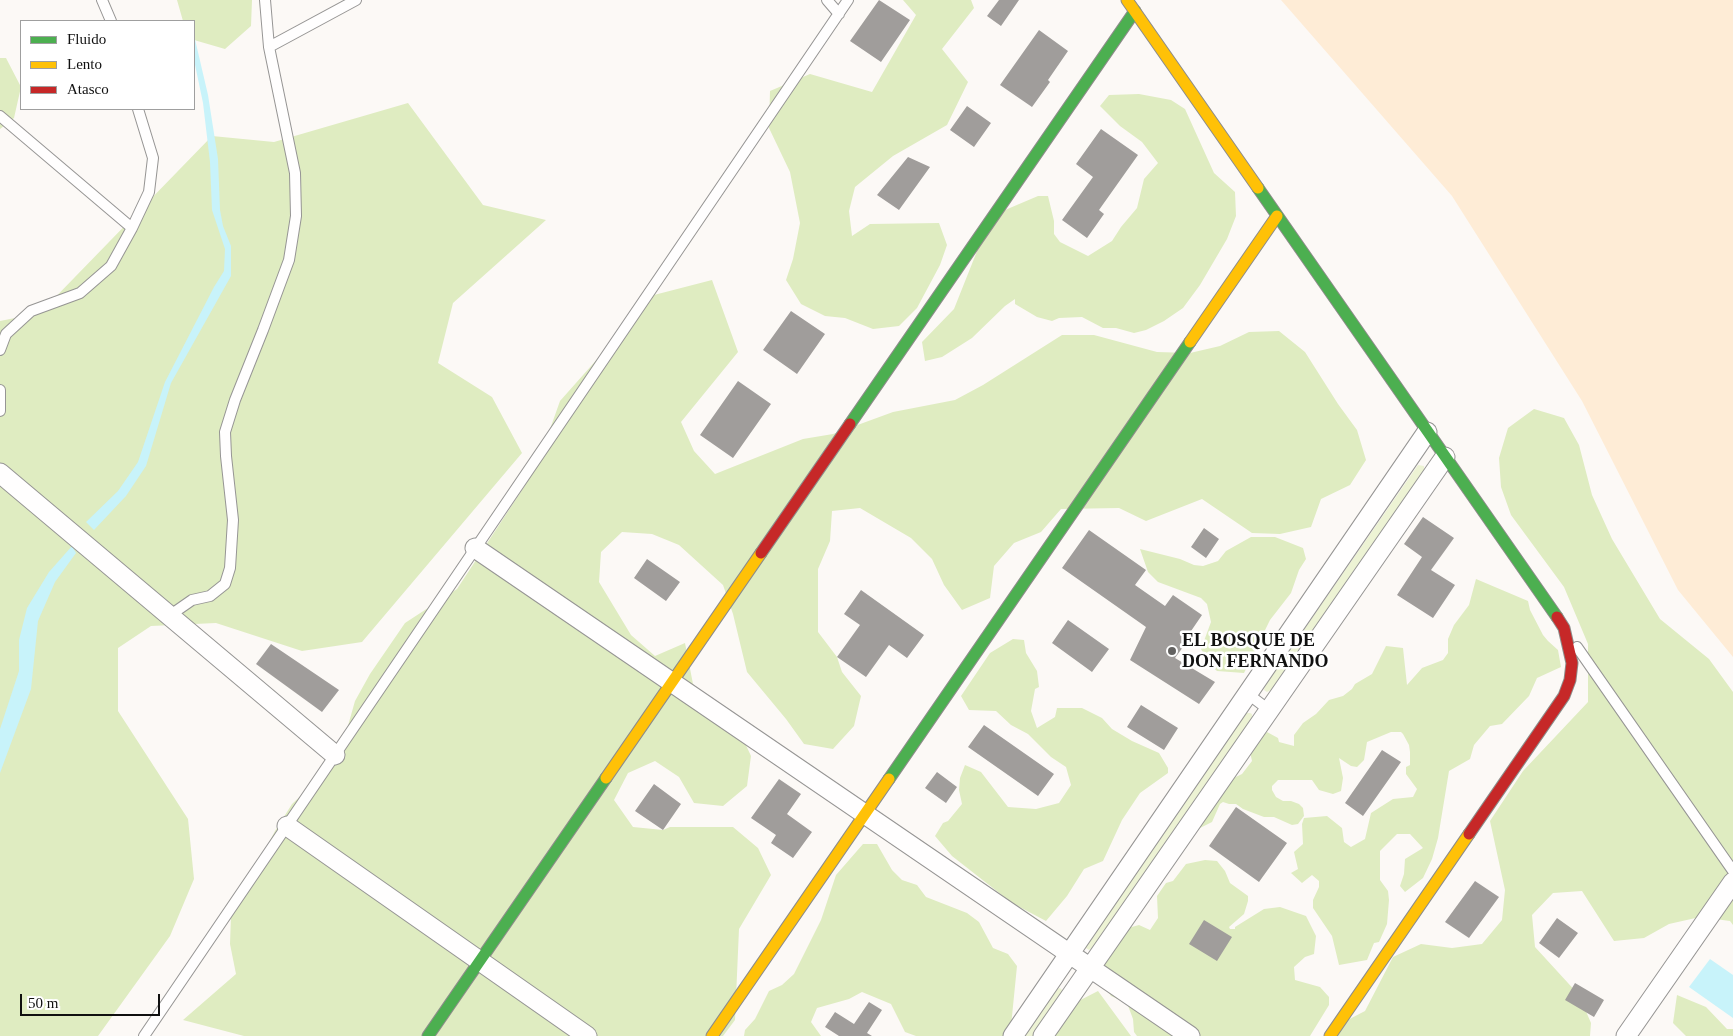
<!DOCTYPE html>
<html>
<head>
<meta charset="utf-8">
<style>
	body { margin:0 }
	#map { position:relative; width:1733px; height:1036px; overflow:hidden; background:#fcf9f6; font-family:"Times New Roman",serif }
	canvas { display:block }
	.legend { position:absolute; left:20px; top:20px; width:175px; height:90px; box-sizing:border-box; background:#fff; border:1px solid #9f9f9f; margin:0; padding:6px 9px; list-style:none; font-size:15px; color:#101010 }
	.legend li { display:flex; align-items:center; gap:10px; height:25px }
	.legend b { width:25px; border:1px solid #9f9f9f }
	.scale { position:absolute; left:20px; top:994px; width:140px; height:22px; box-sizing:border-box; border:2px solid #101010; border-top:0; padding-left:6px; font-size:15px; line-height:18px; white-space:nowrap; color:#101010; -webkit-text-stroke:4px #fff; paint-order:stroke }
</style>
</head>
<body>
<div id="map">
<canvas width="1733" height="1036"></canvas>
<ul class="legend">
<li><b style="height:6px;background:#4caf50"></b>Fluido</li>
<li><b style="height:6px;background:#ffc107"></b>Lento</li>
<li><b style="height:6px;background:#c62828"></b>Atasco</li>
</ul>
<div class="scale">50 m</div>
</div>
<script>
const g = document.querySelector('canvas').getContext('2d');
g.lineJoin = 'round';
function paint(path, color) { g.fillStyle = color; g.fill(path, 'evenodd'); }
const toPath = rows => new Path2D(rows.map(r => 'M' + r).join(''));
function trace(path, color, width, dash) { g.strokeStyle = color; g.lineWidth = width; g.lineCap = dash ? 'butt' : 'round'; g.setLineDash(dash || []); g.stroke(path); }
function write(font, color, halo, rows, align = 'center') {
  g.font = font + ' "Times New Roman",serif'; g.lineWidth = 5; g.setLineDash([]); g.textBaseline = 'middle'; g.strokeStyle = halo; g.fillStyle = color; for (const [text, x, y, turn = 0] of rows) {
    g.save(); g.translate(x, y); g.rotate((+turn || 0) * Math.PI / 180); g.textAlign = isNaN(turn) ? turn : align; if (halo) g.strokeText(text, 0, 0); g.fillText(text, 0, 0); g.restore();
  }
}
paint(toPath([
	[1418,465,1424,466,1424,470,1271,690,1267,692,1264,690,1265,686],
	[1246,713,1250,713,1252,714,1252,718,1092,948,1089,950,1086,948,1086,944],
	[1060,988,1062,990,1062,993,1033,1036,1023,1036,1056,989]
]), '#edf3d4');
paint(toPath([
	[177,0,252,0,251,26,225,49,194,40,194,21,183,21],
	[903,0,971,0,974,8,942,49,968,82,947,125,893,156,855,187,849,211,852,236,870,224,939,223,947,245,940,265,917,308,899,326,873,329,845,318,825,316,801,304,786,280,793,259,800,223,790,172,769,128,770,91,810,74,872,92,916,15],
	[0,58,6,58,21,87,14,118,0,129],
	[1139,94,1171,100,1185,109,1214,173,1235,192,1236,216,1227,239,1200,285,1183,308,1164,321,1146,330,1134,333,1116,328,1103,328,1082,317,1059,318,1052,321,1037,317,1015,304,1015,299,1005,306,972,338,942,357,925,361,922,342,954,309,991,216,1038,196,1048,196,1054,221,1054,234,1060,242,1088,256,1112,241,1121,227,1137,208,1144,179,1158,163,1142,142,1120,126,1100,106,1109,95],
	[408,103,483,205,546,220,453,303,438,363,492,397,522,453,362,642,302,651,216,623,151,626,118,648,118,711,188,819,194,879,170,936,98,1036,0,1036,0,321,40,313,212,136,274,142],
	[712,280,738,352,681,422,694,451,715,474,803,439,833,434,893,412,955,400,983,385,1062,335,1094,335,1157,352,1190,353,1220,346,1249,332,1279,331,1305,352,1338,404,1357,430,1366,460,1350,485,1321,499,1311,527,1280,534,1252,533,1202,499,1146,521,1119,508,1061,509,1041,532,1014,543,994,566,990,598,962,610,944,585,932,559,911,538,860,508,832,511,830,541,818,569,818,632,837,657,842,672,861,696,854,726,833,749,804,744,786,719,747,672,733,614,723,585,679,545,652,534,622,532,601,552,599,582,631,635,655,656,685,643,693,684,738,728,751,756,747,786,723,806,694,803,679,777,655,761,628,773,614,800,633,827,663,830,670,827,733,827,758,848,771,875,739,929,735,1020,723,1036,244,1036,183,1020,236,974,230,944,231,915,275,831,292,804,338,761,355,701,370,674,405,623,457,589,524,487,539,460,560,401,654,295],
	[1534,409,1564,418,1579,445,1592,495,1612,539,1660,619,1709,659,1733,692,1733,925,1730,921,1700,917,1669,924,1644,938,1614,941,1582,891,1553,893,1532,915,1535,947,1579,995,1591,1023,1590,1036,1329,1036,1338,1025,1365,1011,1393,957,1421,944,1452,948,1482,944,1502,920,1505,890,1490,821,1523,771,1588,702,1588,644,1564,587,1511,515,1501,487,1499,458,1508,428],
	[1251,537,1275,537,1303,548,1306,559,1299,570,1291,593,1270,620,1244,673,1217,671,1208,662,1201,649,1211,622,1207,604,1201,598,1158,582,1148,572,1140,549,1180,559,1194,565,1203,566,1218,561,1226,551],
	[1476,579,1528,601,1530,610,1543,635,1548,641,1558,650,1561,667,1537,678,1529,696,1502,724,1490,726,1474,745,1470,759,1449,771,1438,838,1432,859,1423,878,1405,892,1400,886,1404,874,1405,859,1423,848,1410,834,1397,834,1380,851,1380,880,1388,891,1389,900,1387,924,1379,942,1374,943,1367,960,1339,965,1332,936,1313,908,1313,900,1319,887,1319,881,1312,875,1302,883,1291,873,1298,869,1294,852,1303,844,1302,824,1304,818,1327,816,1342,828,1344,842,1351,847,1365,839,1371,813,1393,799,1413,797,1417,789,1406,774,1406,767,1410,765,1410,752,1409,745,1403,734,1401,732,1391,732,1367,742,1364,760,1357,767,1351,766,1339,758,1343,778,1341,791,1333,794,1319,790,1312,780,1278,780,1272,786,1272,790,1276,797,1283,801,1291,801,1299,804,1303,808,1304,816,1298,824,1292,825,1274,817,1264,817,1243,809,1236,804,1229,804,1223,802,1220,804,1212,822,1196,830,1223,783,1242,774,1252,761,1250,752,1259,739,1267,732,1278,738,1279,742,1294,746,1294,735,1303,723,1316,714,1329,700,1343,696,1352,689,1355,684,1372,674,1386,646,1403,648,1407,685,1422,668,1443,660,1448,653,1448,639,1454,625,1469,605],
	[1013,639,1024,640,1026,653,1037,671,1039,687,1035,689,1031,711,1037,728,1055,717,1057,708,1082,708,1102,718,1112,729,1132,741,1159,753,1168,768,1168,773,1140,793,1122,820,1103,861,1084,869,1067,896,1046,921,1012,903,952,856,935,836,943,823,948,821,962,804,959,790,960,778,965,765,981,772,1008,807,1036,809,1059,803,1071,785,1066,767,1051,757,1028,734,1011,725,996,711,969,710,961,696,990,653],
	[863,844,877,844,892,870,902,880,917,885,926,897,967,913,979,922,993,948,1008,954,1017,966,1011,1026,1006,1036,916,1036,905,1032,891,1004,862,992,849,999,817,1008,811,1022,821,1036,744,1036,745,1030,755,1019,769,991,782,985,794,974,821,920,836,875],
	[1205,860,1217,861,1225,871,1230,883,1248,896,1248,901,1244,914,1229,927,1230,929,1235,929,1235,927,1264,909,1280,907,1306,916,1316,936,1314,954,1305,957,1294,967,1295,980,1320,987,1329,997,1329,1005,1310,1036,1137,1036,1134,1032,1133,1019,1127,1003,1111,996,1092,968,1128,928,1139,925,1150,930,1158,918,1157,896,1166,883,1173,881,1186,864],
	[1098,991,1131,1036,1046,1036,1063,1009],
	[1677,995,1706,1007,1727,1029,1733,1029,1733,1036,1686,1036,1673,1023]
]), '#dfecc1');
paint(toPath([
	[1281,0,1733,0,1733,657,1678,590,1582,401,1452,196]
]), '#feecd6');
paint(toPath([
	[194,35,208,95,218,159,220,210,223,226,231,246,231,276,171,383,146,466,126,496,94,530,86,522,118,491,138,462,165,382,214,287,224,271,225,249,212,210,210,162,203,103,194,60],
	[72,546,76,553,55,582,38,621,31,689,0,773,0,729,19,671,19,640,27,608,49,572],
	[1710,959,1733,975,1733,1018,1689,987]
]), '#c8f3fa');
paint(toPath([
	[879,0,910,20,881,62,850,41],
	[999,0,1019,0,1001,26,987,16],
	[1039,30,1068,51,1048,80,1050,82,1032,107,1000,85],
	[967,106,991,123,974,147,950,130],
	[1101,129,1138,155,1099,210,1104,214,1087,238,1062,220,1093,177,1076,164],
	[908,157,930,167,899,210,877,195],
	[791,311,825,334,797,374,763,350],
	[738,381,771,404,733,458,700,435],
	[1423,517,1454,538,1431,570,1455,585,1433,618,1397,595,1422,557,1404,544],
	[1204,528,1219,539,1206,558,1191,547],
	[1089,530,1146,570,1135,585,1165,606,1173,595,1202,615,1189,634,1191,636,1175,658,1215,682,1199,704,1130,660,1146,627,1062,568],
	[647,559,680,582,666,601,634,578],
	[861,590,924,635,907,658,889,645,866,677,837,657,860,625,844,614],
	[1068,620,1109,649,1092,672,1052,643],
	[271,644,339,690,322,712,256,664],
	[1141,705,1178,728,1164,750,1127,727],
	[984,725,1054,774,1038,796,968,747],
	[1382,750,1401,762,1363,816,1345,803],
	[937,772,957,787,946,803,925,788],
	[779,779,801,794,787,814,812,832,793,858,771,843,776,835,751,818],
	[654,784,681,804,663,830,635,811],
	[1236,807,1287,843,1259,882,1209,846],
	[1475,881,1499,897,1469,938,1445,922],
	[1557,918,1578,933,1559,958,1539,943],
	[1204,920,1232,937,1217,961,1189,944],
	[1575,983,1604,1000,1594,1017,1565,1000],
	[869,1002,882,1010,867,1033,872,1036,839,1036,825,1027,835,1012,854,1024]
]), '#a09d9b');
const lane = toPath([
	[102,0,111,21],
	[827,0,839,14],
	[269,47,356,0],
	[0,116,132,228],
	[0,350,6,334,31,311,80,293,111,266,132,228,149,192,153,158,138,109],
	[0,390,0,411],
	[169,616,192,600,210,596,225,584,230,568,233,520,226,456,225,432,235,400,263,330,289,260,296,216,295,173,269,47,265,0],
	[1577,647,1733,871],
	[1248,694,1269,710],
	[144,1036,848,0]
]);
const street = toPath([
	[0,473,335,755],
	[475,548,1190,1036],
	[287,826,587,1036],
	[1013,1036,1427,432],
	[1043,1036,1445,457],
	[1626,1036,1733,882]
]);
const fast = toPath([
	[1258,188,1557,617],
	[850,424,1135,11],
	[889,779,1190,342],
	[428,1036,606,778]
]);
const slow = toPath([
	[1127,0,1258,188],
	[1190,342,1277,216],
	[606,778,761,553],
	[712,1036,889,779],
	[1330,1036,1469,834]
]);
const jam = toPath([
	[761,553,850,424],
	[1469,834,1564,696,1570,680,1572,663,1564,628,1557,617]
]);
trace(lane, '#969594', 12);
trace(street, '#969594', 21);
trace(fast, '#8d8c8a', 13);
trace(slow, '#8d8c8a', 13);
trace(jam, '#8d8c8a', 13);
trace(lane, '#fffefe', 10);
trace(street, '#fffefe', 19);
trace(fast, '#4caf50', 11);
trace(slow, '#ffc107', 11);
trace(jam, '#c62828', 11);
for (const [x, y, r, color] of [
	[1172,651,5,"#636260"]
]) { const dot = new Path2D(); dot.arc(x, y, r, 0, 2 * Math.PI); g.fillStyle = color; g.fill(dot); trace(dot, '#fff', 2); }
write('bold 18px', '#101010', '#fff', [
	["EL BOSQUE DE",1182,641],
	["DON FERNANDO",1182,662]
], 'left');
</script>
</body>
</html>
